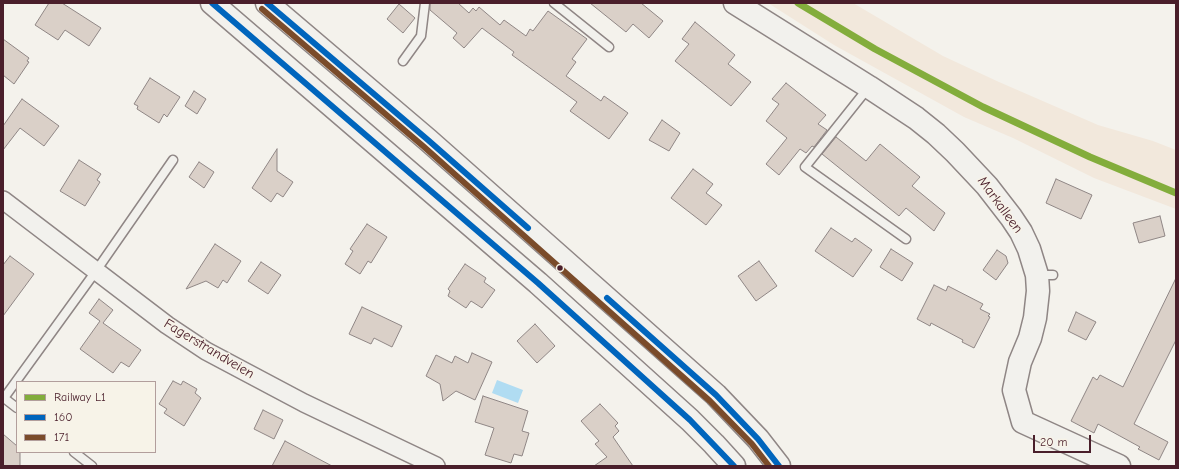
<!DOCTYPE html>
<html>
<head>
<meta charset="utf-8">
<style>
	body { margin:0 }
	#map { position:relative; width:1179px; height:469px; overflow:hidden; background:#f4f2ec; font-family:"Comic Neue",sans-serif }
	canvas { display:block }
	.frame { position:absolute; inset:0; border:4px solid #4a1f2b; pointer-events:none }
	.legend { position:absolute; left:16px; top:381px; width:140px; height:72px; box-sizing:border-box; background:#f7f3e8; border:1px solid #b29e9c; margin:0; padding:5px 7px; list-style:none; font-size:12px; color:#4a1f2b }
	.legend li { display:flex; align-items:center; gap:8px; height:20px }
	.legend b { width:20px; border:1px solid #b29e9c }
	.scale { position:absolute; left:1033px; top:435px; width:58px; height:18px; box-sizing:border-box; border:2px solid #4a1f2b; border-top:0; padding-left:5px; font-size:12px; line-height:14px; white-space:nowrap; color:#4a1f2b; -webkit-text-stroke:3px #f7f3e8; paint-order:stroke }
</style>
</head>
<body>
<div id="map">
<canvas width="1179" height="469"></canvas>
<div class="frame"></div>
<ul class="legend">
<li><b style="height:5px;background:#83ad3c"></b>Railway L1</li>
<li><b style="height:5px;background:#0065bd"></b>160</li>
<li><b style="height:5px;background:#7a4b2a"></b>171</li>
</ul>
<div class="scale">20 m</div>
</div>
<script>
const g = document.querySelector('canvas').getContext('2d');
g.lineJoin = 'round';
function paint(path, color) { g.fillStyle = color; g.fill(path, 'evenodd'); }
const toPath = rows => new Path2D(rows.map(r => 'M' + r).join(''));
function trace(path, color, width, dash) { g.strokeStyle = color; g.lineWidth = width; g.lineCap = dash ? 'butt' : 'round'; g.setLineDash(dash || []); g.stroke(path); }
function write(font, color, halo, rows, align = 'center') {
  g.font = font + ' "Comic Neue",sans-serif'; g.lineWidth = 3; g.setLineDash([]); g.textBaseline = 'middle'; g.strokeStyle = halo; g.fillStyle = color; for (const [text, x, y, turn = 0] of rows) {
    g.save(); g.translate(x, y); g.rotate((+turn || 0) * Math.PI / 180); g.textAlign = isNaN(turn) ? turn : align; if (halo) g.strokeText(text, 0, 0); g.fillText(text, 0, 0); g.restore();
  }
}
paint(toPath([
	[768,3,853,3,943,56,999,82,1098,125,1153,141,1176,150,1176,209,1094,178,1013,138,964,117,834,45]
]), '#f2e8dc');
paint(toPath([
	[497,380,523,390,518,403,492,393]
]), '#b0dcf2');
const building = toPath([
	[49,3,62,3,101,28,89,46,65,30,58,40,35,25,49,3],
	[430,3,458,3,469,13,473,8,476,11,479,7,500,25,504,20,526,36,530,29,533,31,548,11,587,39,572,59,576,62,566,76,601,101,604,96,628,113,609,139,570,111,577,102,512,55,514,52,482,28,464,48,453,38,457,33,430,10,430,3],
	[590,3,641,3,663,21,649,38,633,24,626,32,590,3],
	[399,4,415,18,403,33,387,19,399,4],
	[695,22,735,55,728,64,751,82,731,106,675,61,689,44,682,39,695,22],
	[3,39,29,58,27,61,29,62,14,84,3,75,3,39],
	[150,78,180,97,167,117,164,114,159,123,137,109,138,106,134,104,150,78],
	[786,83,826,115,818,124,827,130,814,147,812,146,806,153,800,149,779,175,766,164,787,138,766,121,779,104,772,99,786,83],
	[194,91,206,99,197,114,185,106,194,91],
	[22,99,59,126,44,146,20,128,3,150,3,126,22,99],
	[662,120,680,133,669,151,649,140,662,120],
	[836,137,866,161,880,144,920,177,912,186,945,213,934,231,906,208,899,216,822,154,836,137],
	[277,149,277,171,293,182,283,197,277,193,271,202,252,188,277,149],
	[79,160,101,174,97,180,100,182,85,206,60,191,79,160],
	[199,162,214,172,204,188,189,177,199,162],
	[693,169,713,184,706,193,722,205,706,225,671,198,693,169],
	[1056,179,1092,195,1081,219,1046,203,1056,179],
	[1160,216,1165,236,1139,243,1133,223,1160,216],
	[367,224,387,237,371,263,368,261,360,274,345,264,353,251,350,249,367,224],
	[831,228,852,242,855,238,872,250,853,277,815,251,831,228],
	[215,244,241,261,227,283,223,280,218,288,206,281,186,289,215,244],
	[891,249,913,263,902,281,880,267,891,249],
	[997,250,1006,256,1008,263,996,280,983,270,997,250],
	[10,256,34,274,3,316,3,265,10,256],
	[759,261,777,286,756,301,738,276,759,261],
	[261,262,281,275,268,294,248,281,261,262],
	[465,264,486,278,484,282,495,290,482,308,471,301,466,308,448,296,450,291,448,289,465,264],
	[1176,278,1176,340,1134,424,1168,442,1159,460,1138,449,1140,447,1098,424,1094,433,1071,421,1093,377,1097,380,1100,375,1123,387,1176,278],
	[934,285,946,291,948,286,983,304,980,309,990,314,988,316,990,317,974,348,962,342,963,340,931,323,930,326,917,319,934,285],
	[99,299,113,310,103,323,141,350,129,367,121,362,113,373,80,349,100,321,89,313,99,299],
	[362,307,402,326,392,347,374,338,371,344,349,334,362,307],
	[1076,312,1096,322,1086,340,1068,331,1076,312],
	[535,324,555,346,537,363,517,341,535,324],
	[472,353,492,362,475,400,456,391,443,401,440,384,426,376,436,355,452,363,455,356,468,363,472,353],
	[173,381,181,385,183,381,197,389,195,393,201,398,184,426,164,413,167,409,159,404,173,381],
	[483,396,528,411,522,431,529,433,522,456,514,454,511,463,485,455,494,428,475,422,483,396],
	[600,404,618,423,615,426,619,431,613,437,633,466,594,466,607,457,595,444,599,441,581,421,600,404],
	[263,410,283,420,274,439,254,429,263,410],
	[3,434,17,446,17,452,20,452,20,466,3,466,3,434],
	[285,441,332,466,272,466,285,441]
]);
paint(building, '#dad0c8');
trace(building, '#8f8685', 1);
const lane = toPath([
	[554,3,609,47],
	[403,61,421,36,425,3],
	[868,88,805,167,906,239],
	[1038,275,1053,275],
	[17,408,4,398,96,271,173,160],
	[74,452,92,466]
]);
const street = toPath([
	[3,200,167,325,206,351,304,403,436,466]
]);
const secondary = toPath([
	[735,3,869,87,916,118,936,134,955,152,987,186,1011,217,1021,232,1029,249,1037,275,1038,291,1035,318,1030,338,1020,362,1014,390,1023,422,1119,466]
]);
const highway = toPath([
	[212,3,538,283,690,420,714,444,734,466],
	[267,3,428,140,716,395,758,439,779,466]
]);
trace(lane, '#8f8685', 11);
trace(street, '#8f8685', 20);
trace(secondary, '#8f8685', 25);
trace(highway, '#8f8685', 25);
trace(lane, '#f2f1ed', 8);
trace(street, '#f2f1ed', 17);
trace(secondary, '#f2f1ed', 22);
trace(highway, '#f2f1ed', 22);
trace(toPath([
	[212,3,538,283,690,420,734,466],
	[267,3,428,140,528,228],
	[607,298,716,395,758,439,779,466]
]), '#0065bd', 6);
trace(toPath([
	[262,9,423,146,710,401,752,444,769,466]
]), '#7a4b2a', 6);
trace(toPath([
	[798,3,875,49,983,107,1090,157,1176,193]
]), '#83ad3c', 7);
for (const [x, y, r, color] of [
	[560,268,3.5,"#4a1f2b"]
]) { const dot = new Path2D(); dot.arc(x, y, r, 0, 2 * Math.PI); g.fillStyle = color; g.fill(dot); trace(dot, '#f7f3e8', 1.5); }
write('14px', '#4a1f2b', '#f7f3e8', [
	["Markalleen",1000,205,54],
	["Fagerstrandveien",209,349,31]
]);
</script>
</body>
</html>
